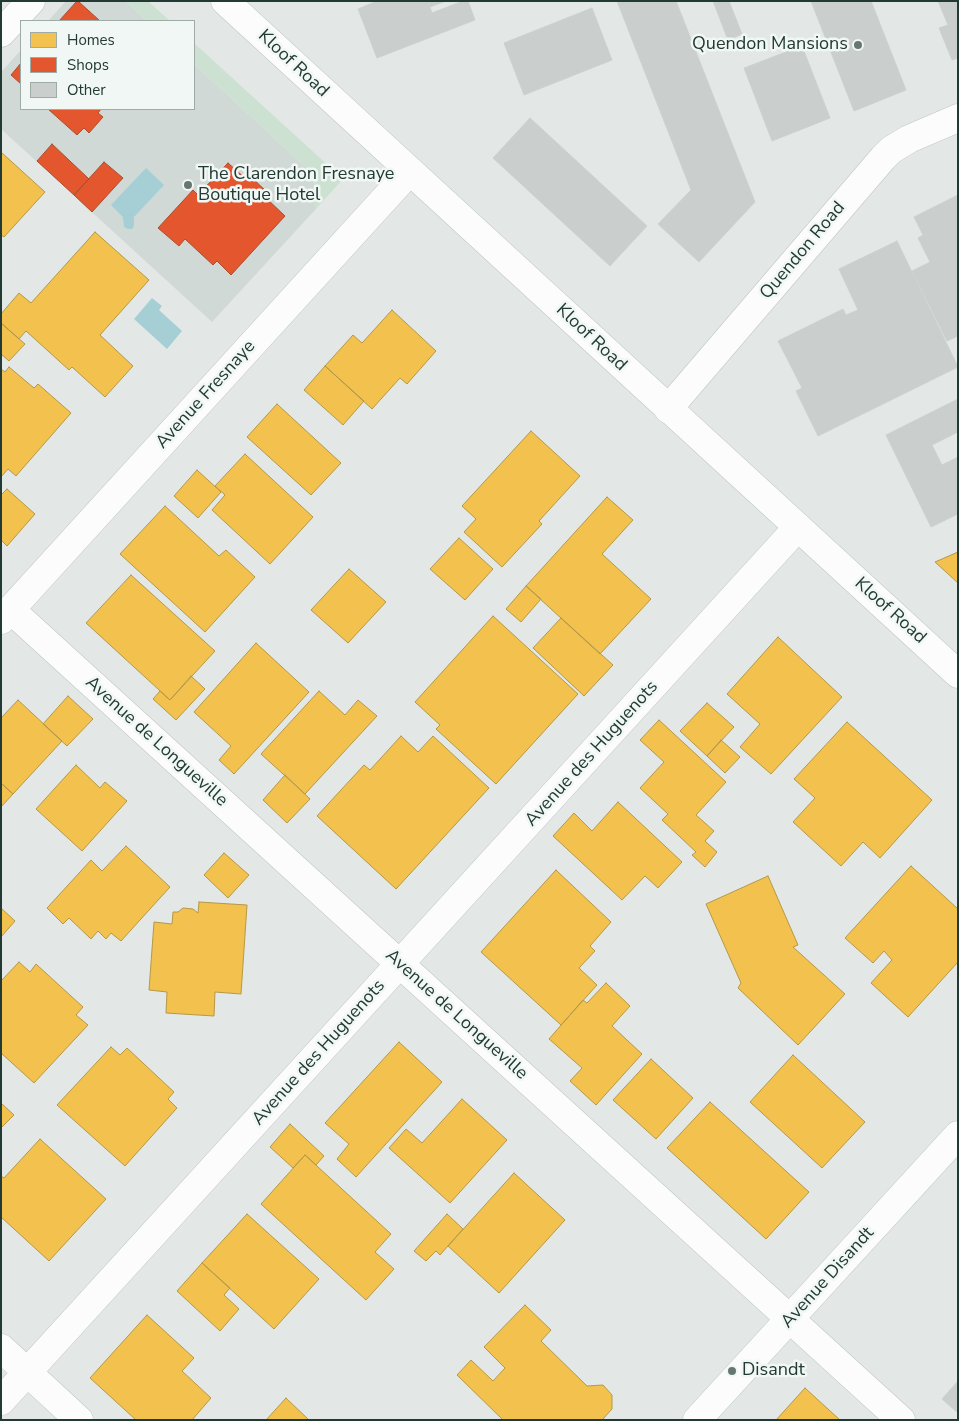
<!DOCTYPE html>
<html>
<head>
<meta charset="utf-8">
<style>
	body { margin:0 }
	#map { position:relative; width:959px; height:1421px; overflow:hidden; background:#e3e8e6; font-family:"Nunito Sans",sans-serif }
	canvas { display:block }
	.frame { position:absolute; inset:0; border:2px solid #223a33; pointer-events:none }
	.legend { position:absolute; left:20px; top:20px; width:175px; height:90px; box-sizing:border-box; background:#f1f7f4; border:1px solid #9eaba7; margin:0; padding:6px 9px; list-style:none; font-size:15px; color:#223a33 }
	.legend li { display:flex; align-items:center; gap:10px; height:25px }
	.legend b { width:25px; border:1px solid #9eaba7 }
</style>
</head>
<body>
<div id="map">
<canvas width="959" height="1421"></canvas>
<div class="frame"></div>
<ul class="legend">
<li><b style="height:14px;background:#f2c14e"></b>Homes</li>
<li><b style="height:14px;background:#e4572e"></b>Shops</li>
<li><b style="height:14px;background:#cacfcd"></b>Other</li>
</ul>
</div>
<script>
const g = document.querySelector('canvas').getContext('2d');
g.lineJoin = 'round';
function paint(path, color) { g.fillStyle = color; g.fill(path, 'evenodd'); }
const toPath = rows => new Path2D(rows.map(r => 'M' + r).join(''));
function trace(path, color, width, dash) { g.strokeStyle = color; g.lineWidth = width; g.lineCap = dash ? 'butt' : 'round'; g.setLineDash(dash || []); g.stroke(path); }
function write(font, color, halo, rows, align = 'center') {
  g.font = font + ' "Nunito Sans",sans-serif'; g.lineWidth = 5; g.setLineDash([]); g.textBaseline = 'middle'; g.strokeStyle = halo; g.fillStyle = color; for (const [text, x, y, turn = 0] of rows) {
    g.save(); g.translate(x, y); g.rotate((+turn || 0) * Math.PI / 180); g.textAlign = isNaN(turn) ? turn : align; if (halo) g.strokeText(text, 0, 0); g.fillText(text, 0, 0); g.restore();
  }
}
paint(toPath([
	[66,1,125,1,147,21,48,21],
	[21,50,21,109,194,109,194,64,314,175,315,210,212,322,1,129,1,72]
]), '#d1d9d6');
paint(toPath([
	[125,1,148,1,170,21,147,21],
	[194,43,343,179,315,210,314,175,194,64]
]), '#cce1d2');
paint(toPath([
	[146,168,164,185,134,217,134,226,132,229,128,229,124,227,123,217,111,205],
	[152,298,162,306,159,310,182,331,167,349,134,319]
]), '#a5cfd5');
const homes = toPath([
	[1,152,45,192,4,237,1,235,1,152],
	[95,232,149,280,100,335,133,366,105,397,72,367,69,370,26,331,19,339,1,323,1,314,19,293,31,303,95,232],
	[392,310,436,351,407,384,400,378,372,409,325,366,353,335,362,343,392,310],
	[1,323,25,344,9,361,1,354,1,323],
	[325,366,364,401,343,425,304,390,325,366],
	[9,367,34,388,38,384,71,413,16,476,8,469,1,477,1,369,5,372,9,367],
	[277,404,341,463,311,495,247,437,277,404],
	[531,431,580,476,539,521,542,524,502,567,464,532,476,519,462,506,531,431],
	[245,454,313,517,270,564,212,510,225,495,215,486,245,454],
	[197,470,221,492,198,518,174,496,197,470],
	[7,489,35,514,7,546,1,540,1,495,7,489],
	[607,497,633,520,602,554,651,599,600,654,526,586,607,497],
	[165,506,219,556,226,550,255,577,205,632,120,554,165,506],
	[459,538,493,569,465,600,430,569,459,538],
	[958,552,958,583,935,562,958,552],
	[349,569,386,602,348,643,311,610,349,569],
	[131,575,215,651,170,700,86,623,131,575],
	[526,586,541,599,521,622,506,609,526,586],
	[493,616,578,694,496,784,436,729,440,725,415,702,493,616],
	[561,618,613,665,584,696,533,648,561,618],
	[778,637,842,697,771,774,740,747,760,724,727,694,778,637],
	[256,643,309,692,234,774,219,760,231,746,194,712,256,643],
	[191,676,205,689,176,720,153,699,160,691,170,700,191,676],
	[319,691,345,715,358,700,377,716,305,794,261,754,319,691],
	[68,696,93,719,67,746,43,724,68,696],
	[18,700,62,741,13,794,1,783,1,718,18,700],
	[707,703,734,727,707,756,680,731,707,703],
	[659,720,726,782,696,815,714,831,705,841,717,852,705,867,692,855,696,852,662,820,668,814,640,788,664,762,640,740,659,720],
	[847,722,932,800,880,858,863,842,841,866,793,822,815,798,794,779,847,722],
	[401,736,418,752,433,736,489,788,396,889,317,816,364,765,370,770,401,736],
	[721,740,740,757,725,773,707,756,721,740],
	[76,765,100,788,105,782,127,801,82,851,36,809,76,765],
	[285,775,310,799,287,823,263,800,285,775],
	[1,783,13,794,1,807,1,783],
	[618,802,682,862,658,888,645,876,622,900,553,836,574,813,592,831,618,802],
	[126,846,170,887,121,941,111,933,106,939,98,931,91,939,69,918,63,924,47,908,91,860,102,871,126,846],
	[224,853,249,875,228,898,204,875,224,853],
	[911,866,958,909,958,962,908,1017,871,983,892,960,884,951,873,963,845,938,911,866],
	[556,870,611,922,590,946,595,951,579,968,597,985,561,1025,481,952,556,870],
	[768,876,798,945,793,947,845,994,798,1045,738,988,741,983,706,904,768,876],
	[199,902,247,905,241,994,215,992,214,1016,166,1013,167,992,149,990,154,922,172,924,173,912,178,912,183,908,193,909,198,913,199,902],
	[1,908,15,921,1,937,1,908],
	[19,962,30,972,36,964,83,1007,76,1015,88,1025,34,1083,1,1053,1,981,19,962],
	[606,983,630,1006,612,1026,642,1054,596,1105,570,1081,582,1068,549,1039,583,1000,587,1003,606,983],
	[399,1042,442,1082,356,1177,337,1159,349,1144,325,1123,399,1042],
	[111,1047,120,1055,127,1048,174,1092,168,1099,177,1108,125,1166,57,1105,111,1047],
	[793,1055,865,1122,822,1168,750,1102,793,1055],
	[651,1059,693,1098,656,1139,613,1100,651,1059],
	[462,1099,507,1140,450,1203,389,1148,406,1129,422,1143,462,1099],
	[710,1102,809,1192,766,1239,667,1148,710,1102],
	[1,1103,14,1115,1,1128,1,1103],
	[290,1124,324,1156,316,1165,305,1155,293,1168,270,1147,290,1124],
	[40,1139,106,1199,49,1261,1,1217,1,1176,4,1178,40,1139],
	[305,1155,391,1234,375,1252,394,1269,366,1300,261,1204,305,1155],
	[514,1173,565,1220,499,1293,448,1246,514,1173],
	[247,1214,319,1279,274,1329,202,1263,247,1214],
	[447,1214,463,1229,440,1255,436,1251,426,1261,414,1251,447,1214],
	[202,1263,230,1288,224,1295,239,1309,220,1331,177,1291,202,1263],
	[525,1305,551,1330,541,1341,587,1386,603,1385,612,1395,612,1409,602,1420,503,1420,457,1375,471,1360,493,1381,505,1368,484,1347,525,1305],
	[147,1315,194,1358,182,1371,211,1398,192,1420,136,1420,90,1378,147,1315],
	[805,1388,840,1420,776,1420,805,1388],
	[286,1398,309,1420,266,1420,286,1398]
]);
paint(homes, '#f2c14e');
trace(homes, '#b49846', 1);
const shops = toPath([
	[77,1,78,1,100,21,59,21,77,1],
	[21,63,21,84,11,75,21,63],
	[48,109,101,109,98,113,103,117,89,133,84,128,77,135,48,109],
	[52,144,89,179,74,195,37,161,52,144],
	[104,162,123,178,92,212,74,195,104,162],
	[228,163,246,179,249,175,268,193,265,197,285,216,231,275,217,261,213,265,185,239,179,246,158,228,193,190,198,195,228,163]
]);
paint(shops, '#e4572e');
trace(shops, '#aa4e30', 1);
const building = toPath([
	[377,1,428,1,432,13,463,1,468,1,475,20,377,58,358,9,377,1],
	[428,1,446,1,430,7,428,1],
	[617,1,676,1,755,202,699,262,658,224,691,190,617,1],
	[713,1,729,1,742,34,728,40,713,1],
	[811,1,871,1,906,90,854,111,811,1],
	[938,1,958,1,958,58,952,60,939,28,948,25,938,1],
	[592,8,612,60,524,95,504,43,592,8],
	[802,46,830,118,772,141,744,68,802,46],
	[530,118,647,226,610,266,493,158,530,118],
	[958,195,958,336,947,341,912,271,930,262,918,238,923,235,914,217,958,195],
	[897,241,958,367,818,436,796,391,802,388,778,341,843,309,846,315,858,310,839,269,897,241],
	[958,399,958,432,932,445,942,465,958,457,958,514,931,527,886,435,958,399],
	[958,1381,958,1413,942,1399,958,1381]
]);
paint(building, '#cacfcd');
trace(building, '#ccd1cf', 1);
const street = toPath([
	[1,33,31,1],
	[668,409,883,158,891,150,909,139,958,118],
	[11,610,901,1420],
	[1,620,410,171],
	[1,1348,79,1420],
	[1,1401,798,527]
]);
const secondary = toPath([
	[225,1,958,674],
	[697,1420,958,1135]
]);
trace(street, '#c0c5c3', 29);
trace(secondary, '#bfc6c3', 29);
trace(street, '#fbfcfb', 28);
trace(secondary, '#fbfcfb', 28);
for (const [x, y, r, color] of [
	[858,45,5,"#667772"],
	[188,185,5,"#667772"],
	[732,1371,5,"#667772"]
]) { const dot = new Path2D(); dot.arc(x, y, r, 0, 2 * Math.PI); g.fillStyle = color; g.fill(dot); trace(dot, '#f1f7f4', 2); }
write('18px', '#223a33', '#f1f7f4', [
	["Quendon Mansions",848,45,"right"],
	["The Clarendon Fresnaye",198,175],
	["Boutique Hotel",198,196],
	["Disandt",742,1371]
], 'left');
write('18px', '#223a33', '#f1f7f4', [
	["Kloof Road",293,64,43],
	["Quendon Road",803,251,-50],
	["Kloof Road",591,338,43],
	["Avenue Fresnaye",206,395,-48],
	["Kloof Road",890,611,42],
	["Avenue de Longueville",156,742,42],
	["Avenue des Huguenots",592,754,-48],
	["Avenue de Longueville",456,1015,42],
	["Avenue des Huguenots",319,1053,-48],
	["Avenue Disandt",828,1278,-48]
]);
</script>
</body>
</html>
